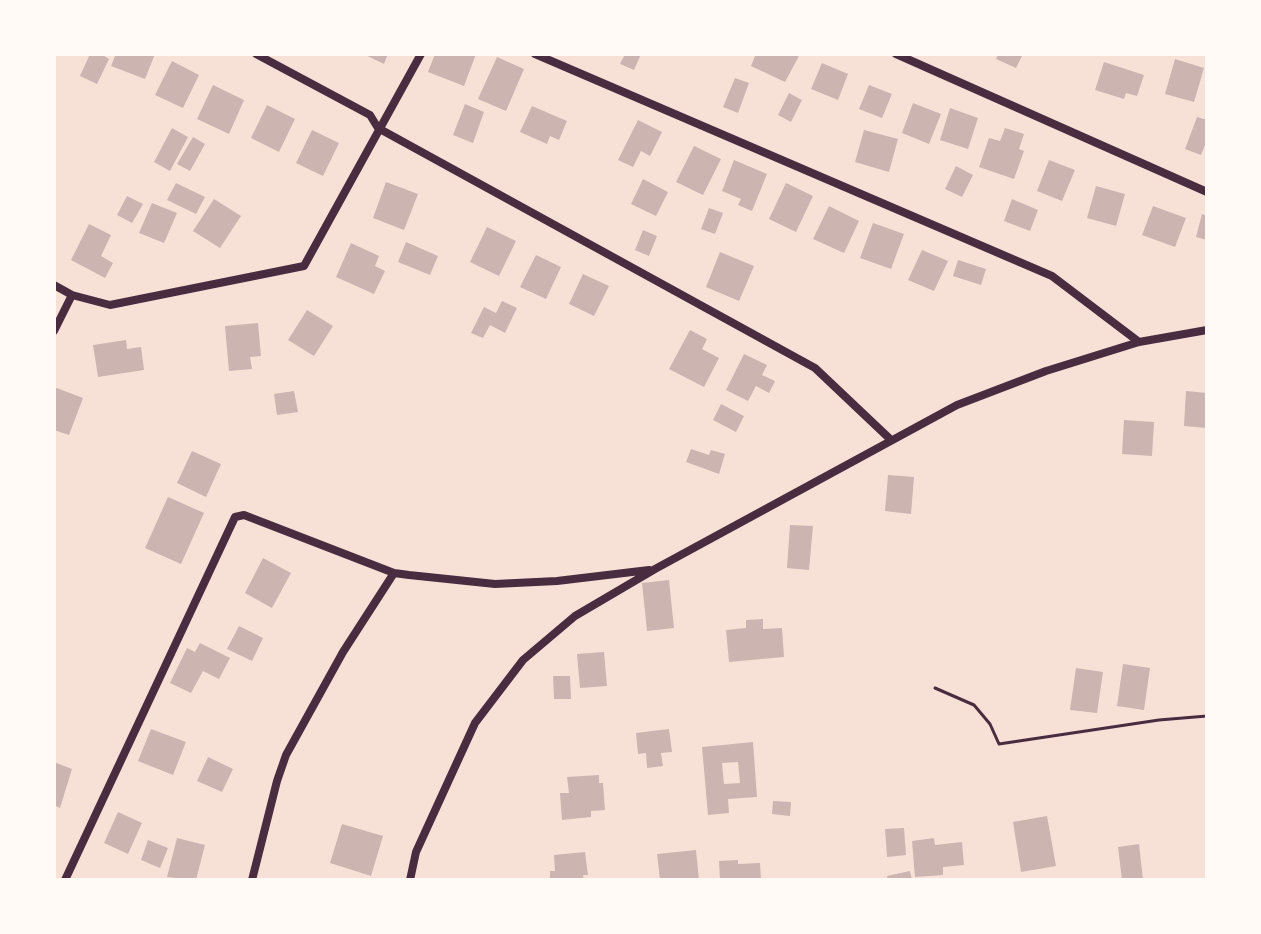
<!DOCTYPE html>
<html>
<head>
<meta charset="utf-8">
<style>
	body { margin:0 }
	#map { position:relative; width:1261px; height:934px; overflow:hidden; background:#f7e1d7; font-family:Merriweather,serif }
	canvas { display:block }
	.frame { position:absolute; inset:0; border:56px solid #fffaf5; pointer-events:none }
</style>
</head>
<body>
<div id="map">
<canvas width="1261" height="934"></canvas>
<div class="frame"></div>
</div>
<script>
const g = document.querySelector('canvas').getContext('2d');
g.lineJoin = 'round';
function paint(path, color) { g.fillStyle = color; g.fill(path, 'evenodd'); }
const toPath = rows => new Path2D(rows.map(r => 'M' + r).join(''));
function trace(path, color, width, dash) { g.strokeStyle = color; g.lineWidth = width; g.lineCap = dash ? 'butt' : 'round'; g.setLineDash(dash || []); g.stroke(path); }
paint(toPath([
	[90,54,101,54,109,59,97,84,80,76],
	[116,54,155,54,145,79,111,66],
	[363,54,388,54,384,64],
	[435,54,476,54,464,86,428,72],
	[625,54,641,54,634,70,620,64],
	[756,54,800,54,785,82,751,66],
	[998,54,1023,54,1016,68,996,59],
	[497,57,524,69,506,111,478,99],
	[1175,59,1204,68,1194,102,1165,94],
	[172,61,199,75,183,108,155,95],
	[1104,62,1144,75,1137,96,1126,93,1124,99,1095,90],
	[822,63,848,74,838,100,811,89],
	[735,78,749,83,738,113,723,107],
	[213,85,244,100,229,134,197,119],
	[869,85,892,94,882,118,859,109],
	[789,93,802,100,791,122,778,115],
	[913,103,941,114,929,144,902,133],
	[465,104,484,112,473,143,453,135],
	[267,105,295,119,279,152,251,138],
	[532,106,567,121,559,140,550,136,547,144,520,132],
	[950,108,978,118,968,149,940,140],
	[1197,117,1207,120,1207,140,1201,155,1185,149],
	[638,120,662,132,650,156,641,151,633,167,618,160],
	[172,128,188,137,170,171,154,162],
	[1005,128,1024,134,1019,149,1024,151,1014,179,979,167,989,138,1000,141],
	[312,130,339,143,323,176,296,163],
	[864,130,898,139,889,172,855,162],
	[193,137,205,144,190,171,177,164],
	[694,146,721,159,703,195,676,182],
	[734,160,767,174,752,211,738,205,741,199,722,191],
	[1049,160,1075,170,1062,201,1037,191],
	[956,166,973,175,962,197,945,189],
	[643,179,668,192,656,216,631,204],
	[386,182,418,194,404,230,373,218],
	[176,183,205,197,196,214,167,200],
	[786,183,813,196,796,232,769,219],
	[1096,186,1125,194,1116,226,1087,218],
	[127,196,143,204,132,223,117,215],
	[214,199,241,216,220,248,193,231],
	[1012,199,1038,210,1030,231,1004,221],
	[152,203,177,213,164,243,139,233],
	[829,206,859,221,844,253,813,239],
	[1153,206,1186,218,1175,247,1142,235],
	[709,208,723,213,715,234,701,229],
	[1202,214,1207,216,1207,240,1196,237],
	[873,223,904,234,891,269,860,258],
	[89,224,111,235,101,256,113,263,105,278,71,260],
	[487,227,516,241,499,276,470,262],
	[643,230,657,236,649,256,635,250],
	[406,242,438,256,430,275,398,262],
	[351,243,379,256,375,266,385,271,374,294,336,277],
	[922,250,948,261,934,291,908,280],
	[720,252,754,266,739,301,706,287],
	[536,255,561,267,546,299,520,287],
	[958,260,986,269,981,285,953,276],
	[583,274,609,286,594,316,569,304],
	[502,301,517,308,505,333,490,325,483,338,471,333,484,307,496,313],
	[307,310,333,326,314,356,288,340],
	[258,323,261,356,250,357,252,369,229,371,225,326],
	[690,330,707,339,702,349,719,358,704,387,669,369],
	[126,340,127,349,141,347,144,370,98,377,93,345],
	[744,354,767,365,762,375,775,381,769,393,756,386,748,401,726,390],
	[54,387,83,398,69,435,54,430],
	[294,391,298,412,277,415,274,394],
	[1186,391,1207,393,1207,428,1184,426],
	[721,404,744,416,736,432,713,420],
	[1124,420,1154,422,1152,456,1122,454],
	[691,449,709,455,711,450,725,454,719,474,686,462],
	[192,451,221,464,206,497,177,483],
	[888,475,914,477,911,514,885,511],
	[168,497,204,513,181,564,145,548],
	[790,525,813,526,809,570,787,568],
	[263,558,291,573,272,608,245,593],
	[669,580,674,628,647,631,642,583],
	[763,619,763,629,782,628,784,657,729,662,726,630,746,628,746,620],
	[239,626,263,638,252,661,227,649],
	[200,643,230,658,219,679,203,671,191,693,170,683,187,648,195,652],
	[604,652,607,686,580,688,577,654],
	[1123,664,1150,668,1144,710,1117,706],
	[1076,668,1103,672,1097,713,1070,710],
	[553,676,570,676,571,699,554,699],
	[151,729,186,742,173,775,138,761],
	[669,729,672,752,661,753,663,766,647,768,646,753,638,754,636,733],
	[753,742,757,797,728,799,729,813,708,815,702,747],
	[738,762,740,783,724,784,722,763],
	[208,757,233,769,222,792,197,781],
	[54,762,72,769,60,808,54,805],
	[599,775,599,783,603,783,605,810,591,811,591,817,562,820,560,793,569,793,567,777],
	[773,801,791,802,790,816,772,814],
	[118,812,142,823,128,854,104,843],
	[1047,816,1056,866,1021,872,1013,822],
	[342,824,383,836,371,876,330,863],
	[904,828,906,855,887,857,885,829],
	[177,838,205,845,196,880,167,877],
	[934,838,935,845,962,842,964,865,943,867,943,875,915,877,912,841],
	[148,840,168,848,160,868,141,860],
	[1139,844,1143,880,1122,880,1118,847],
	[696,850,699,880,660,880,657,854],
	[585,852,588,875,583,875,584,880,550,880,550,871,555,871,554,855],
	[738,860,738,864,760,863,761,880,720,880,719,861],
	[910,871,912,880,888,880,887,876]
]), '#ccb4b1');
trace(toPath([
	[935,688,974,705,990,724,999,744,1159,720,1207,716]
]), '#4a2c40', 3);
trace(toPath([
	[256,54,370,115,378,128,815,368,890,439],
	[535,54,1052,276,1139,342],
	[896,54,1207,192],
	[54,285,72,295,110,305,304,266,421,54],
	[54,331,72,295],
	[65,880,235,517,244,515,394,573,409,575,495,584,557,581,649,570],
	[252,880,277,781,286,755,343,652,394,573],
	[410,880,416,852,475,723,523,660,575,616,655,569,957,405,1046,371,1139,342,1207,330]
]), '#4a2c40', 8);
</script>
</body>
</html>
